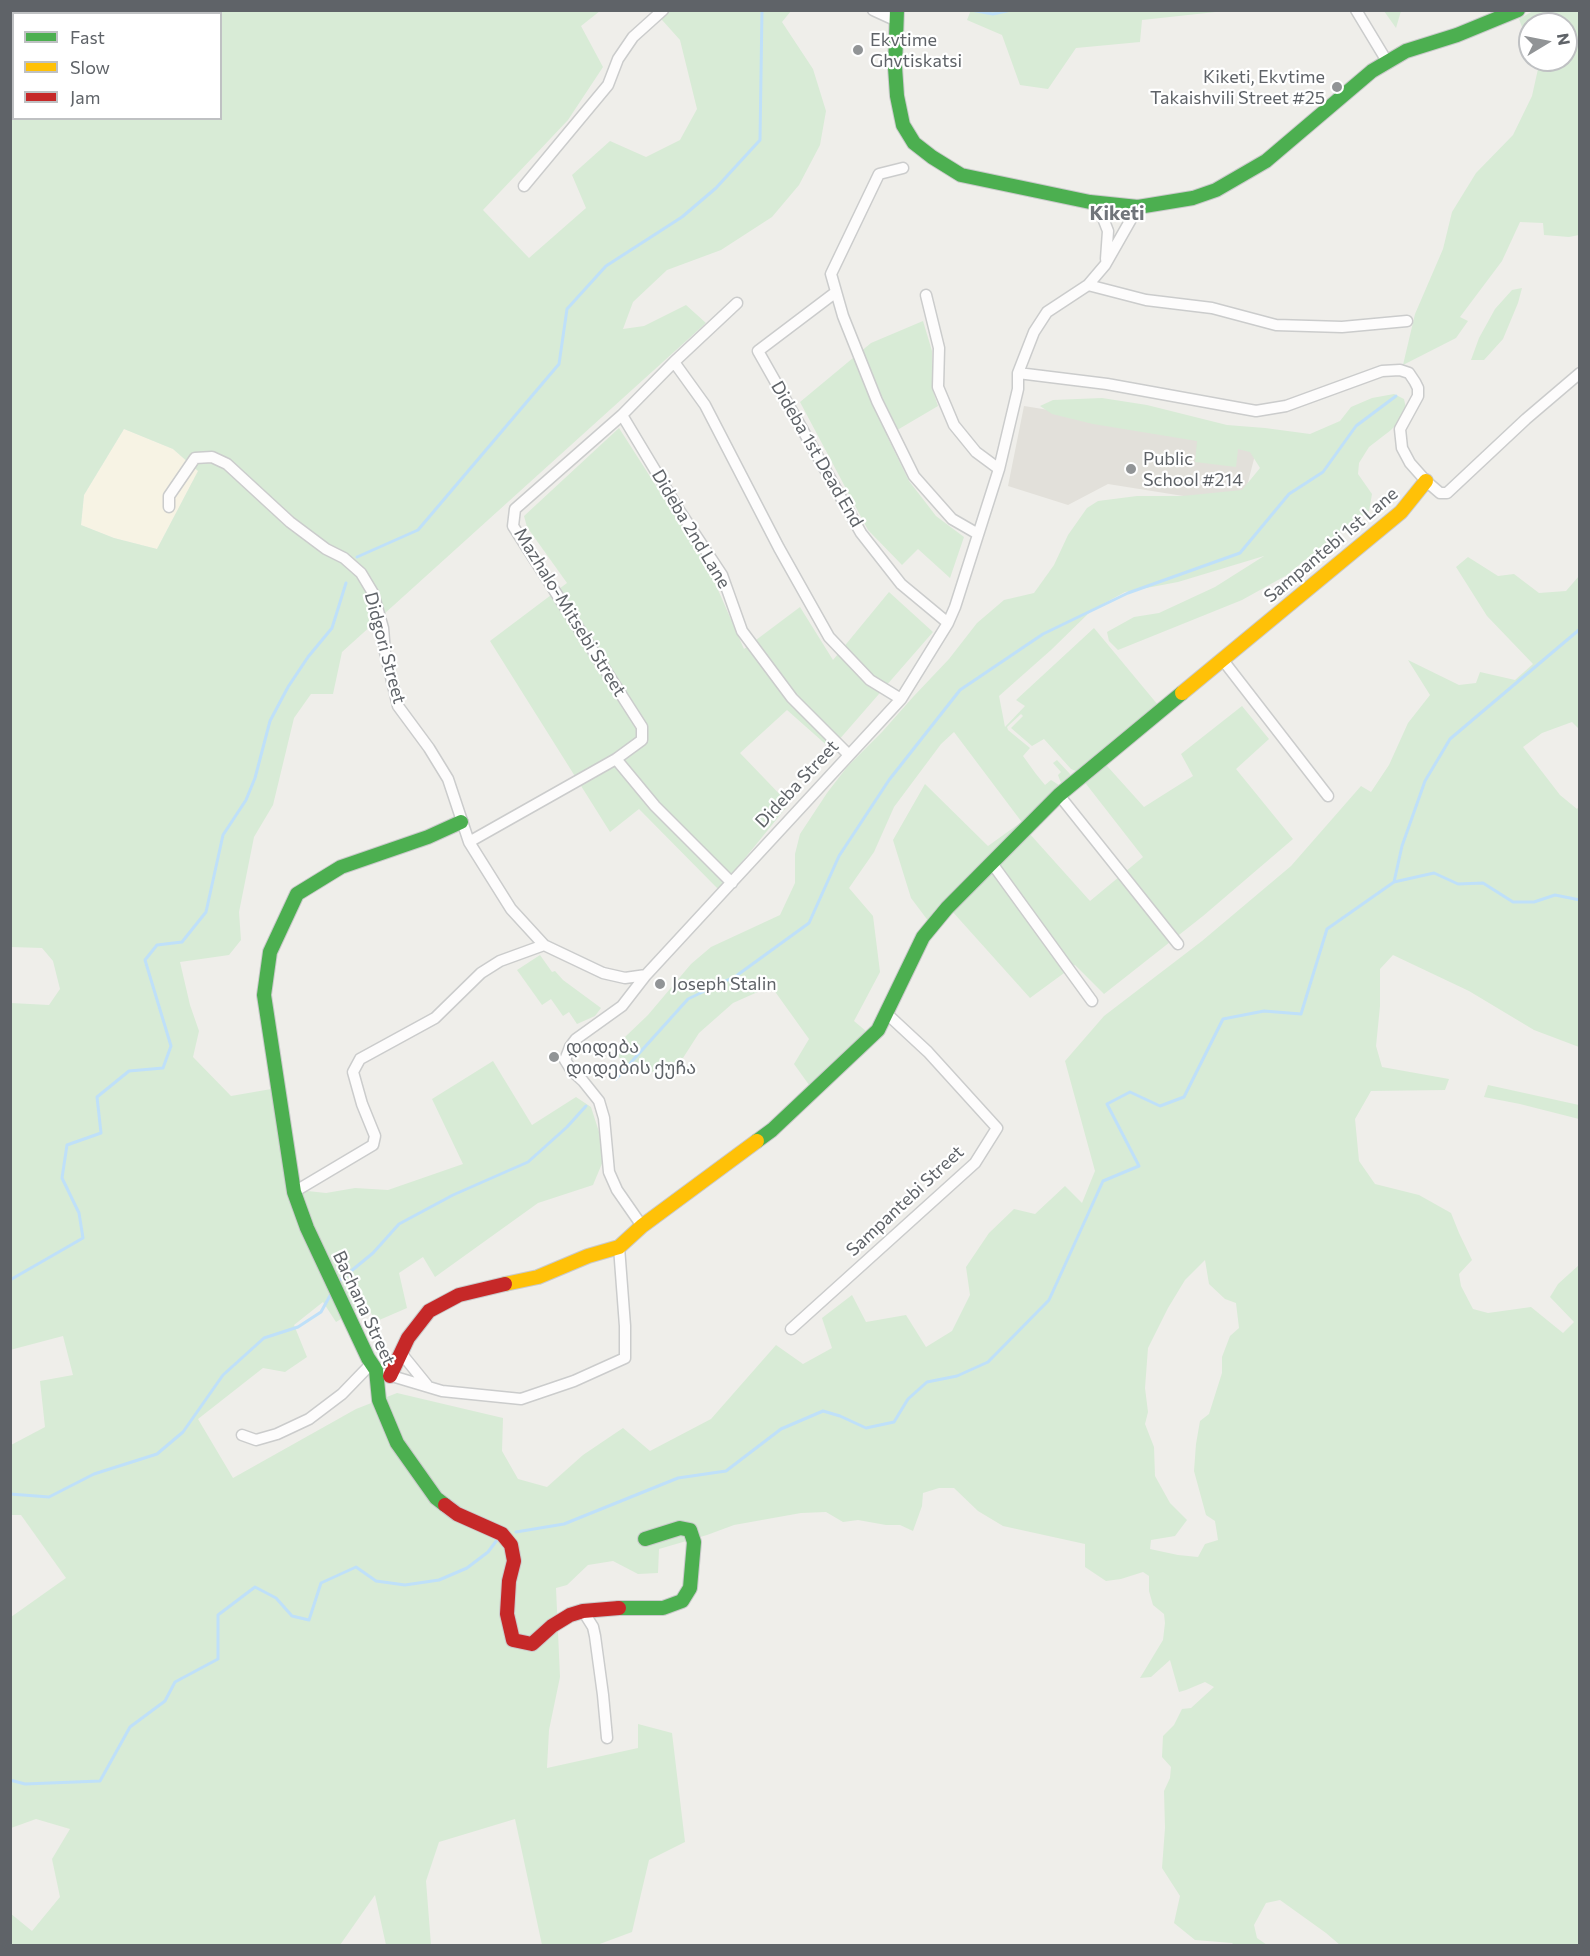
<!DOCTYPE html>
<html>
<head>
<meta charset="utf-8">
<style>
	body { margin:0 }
	#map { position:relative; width:1590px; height:1956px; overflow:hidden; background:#efeeea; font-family:Commissioner,sans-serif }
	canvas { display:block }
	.frame { position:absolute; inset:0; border:12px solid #5f6368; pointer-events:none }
	.legend { position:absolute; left:12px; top:12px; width:210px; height:108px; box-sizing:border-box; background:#fff; border:2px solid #bfc1c3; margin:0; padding:8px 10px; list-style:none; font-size:18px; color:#5f6368 }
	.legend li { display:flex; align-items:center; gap:12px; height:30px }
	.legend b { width:30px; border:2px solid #bfc1c3 }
	.north { position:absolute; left:1518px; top:12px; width:60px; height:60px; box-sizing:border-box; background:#fff; border:2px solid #bfc1c3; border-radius:50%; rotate:80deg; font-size:16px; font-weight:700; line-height:24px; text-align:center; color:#5f6368 }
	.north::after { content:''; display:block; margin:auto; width:21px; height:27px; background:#919496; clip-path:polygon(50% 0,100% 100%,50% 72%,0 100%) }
</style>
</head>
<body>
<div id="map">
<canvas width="1590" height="1956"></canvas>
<div class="frame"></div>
<ul class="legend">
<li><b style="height:8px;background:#4caf50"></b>Fast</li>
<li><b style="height:8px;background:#ffc107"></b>Slow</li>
<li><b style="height:8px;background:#c62828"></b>Jam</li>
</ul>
<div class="north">N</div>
</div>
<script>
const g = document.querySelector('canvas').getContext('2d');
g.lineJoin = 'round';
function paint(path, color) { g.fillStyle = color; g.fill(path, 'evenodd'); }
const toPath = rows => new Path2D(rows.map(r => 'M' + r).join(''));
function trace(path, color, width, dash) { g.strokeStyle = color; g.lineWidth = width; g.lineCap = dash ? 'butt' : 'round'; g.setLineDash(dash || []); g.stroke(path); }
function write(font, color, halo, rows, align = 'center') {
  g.font = font + ' Commissioner,"Noto Sans Georgian",sans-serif'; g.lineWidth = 4.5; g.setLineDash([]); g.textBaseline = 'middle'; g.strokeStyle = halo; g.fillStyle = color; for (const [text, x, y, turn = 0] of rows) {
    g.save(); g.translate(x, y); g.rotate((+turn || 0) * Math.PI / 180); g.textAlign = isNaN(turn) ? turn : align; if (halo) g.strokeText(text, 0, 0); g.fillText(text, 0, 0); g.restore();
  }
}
paint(toPath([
	[124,429,173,449,198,471,157,549,114,538,81,525,84,495]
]), '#f7f3e4');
paint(toPath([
	[1024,406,1242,441,1255,455,1246,490,1221,502,1108,484,1068,505,1008,486]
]), '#e2e0da');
paint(toPath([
	[971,10,1225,10,1225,11,1142,20,1140,42,1076,48,1048,89,1020,85,1002,35,967,20],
	[11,11,600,11,581,26,603,67,568,120,483,210,529,258,586,208,572,175,610,141,646,157,680,140,697,109,680,40,654,11,791,11,782,22,813,69,826,111,820,145,799,185,772,217,721,250,667,270,633,302,623,329,644,326,686,305,706,323,342,652,333,694,311,694,294,718,273,805,254,837,239,912,241,940,229,955,180,962,190,1005,199,1031,193,1057,231,1096,277,1088,289,1189,326,1193,355,1188,388,1190,463,1164,432,1099,493,1061,532,1125,576,1097,591,1107,606,1154,593,1185,538,1203,435,1277,423,1257,399,1273,407,1308,377,1321,365,1305,336,1322,323,1302,294,1325,307,1357,285,1372,263,1368,198,1419,233,1478,356,1409,397,1393,503,1418,502,1451,518,1479,547,1487,583,1455,623,1428,650,1451,711,1419,776,1345,803,1364,832,1348,822,1318,852,1295,866,1322,906,1315,926,1347,952,1331,970,1295,966,1267,989,1233,1014,1209,1035,1214,1065,1186,1082,1203,1095,1171,1065,1061,1104,1016,1202,941,1291,866,1361,786,1371,792,1389,765,1408,723,1430,695,1408,660,1459,685,1476,683,1480,672,1515,680,1533,664,1487,616,1456,567,1468,557,1498,576,1514,574,1539,593,1566,591,1579,576,1579,729,1572,722,1542,733,1523,747,1560,795,1577,809,1579,806,1579,1047,1534,1030,1469,991,1393,955,1380,969,1380,1006,1376,1046,1382,1067,1449,1079,1445,1090,1371,1091,1355,1119,1359,1161,1375,1184,1419,1195,1451,1213,1459,1233,1472,1260,1459,1274,1461,1286,1473,1309,1488,1313,1531,1307,1563,1333,1574,1322,1550,1297,1558,1284,1579,1265,1579,1945,1340,1945,1326,1933,1280,1900,1266,1903,1254,1925,1257,1938,1267,1945,1234,1945,1232,1943,1195,1940,1174,1923,1180,1896,1162,1868,1165,1828,1164,1791,1170,1778,1171,1767,1162,1757,1163,1736,1174,1725,1182,1709,1191,1708,1214,1687,1205,1682,1186,1690,1179,1692,1170,1660,1151,1677,1140,1678,1163,1640,1165,1623,1164,1614,1153,1605,1149,1591,1149,1576,1143,1572,1121,1579,1106,1581,1085,1567,1085,1544,1003,1526,978,1511,954,1488,939,1488,923,1493,922,1506,913,1531,900,1525,886,1525,858,1520,843,1522,826,1512,801,1513,734,1525,707,1535,659,1549,658,1573,638,1574,613,1561,588,1565,567,1585,556,1588,560,1677,549,1730,547,1768,638,1748,638,1724,672,1733,685,1842,649,1860,632,1932,597,1945,542,1945,515,1819,439,1842,426,1881,431,1945,386,1945,375,1895,340,1945,11,1945,10,1913,32,1931,60,1897,52,1859,70,1829,36,1819,11,1828,11,1617,66,1578,21,1515,11,1515,11,1445,45,1427,40,1381,73,1375,63,1336,10,1350,11,1003,49,1005,60,989,53,961,42,948,11,947],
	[14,14,220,14,220,118,14,118],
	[124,429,173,449,198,471,157,549,114,538,81,525,84,495],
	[1205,1260,1209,1284,1225,1299,1236,1303,1239,1328,1230,1336,1222,1357,1222,1373,1209,1414,1200,1421,1196,1444,1194,1471,1206,1515,1215,1521,1218,1540,1205,1544,1198,1557,1178,1555,1150,1549,1151,1540,1175,1536,1187,1520,1170,1503,1155,1476,1154,1447,1145,1424,1148,1412,1145,1388,1148,1348,1168,1308,1185,1280],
	[1384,11,1401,11,1396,28],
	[1533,11,1579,11,1579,235,1569,237,1544,235,1543,223,1520,222,1502,261,1460,317,1468,321,1456,338,1403,365,1415,314,1443,249,1452,212,1476,173,1513,135,1532,96,1538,69,1534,60,1566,60,1566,24,1530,24,1530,48,1519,19],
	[1522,288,1518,303,1503,339,1484,360,1471,360,1479,338,1495,309,1512,290],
	[923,321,932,351,932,388,938,406,887,436,909,481,936,516,964,537,950,578,918,549,902,565,868,530,800,402,871,343],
	[1394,394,1404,399,1407,413,1391,430,1369,447,1359,463,1358,474,1372,494,1369,511,1339,532,1287,575,1242,600,1118,650,1109,641,1107,632,1134,617,1159,613,1215,587,1264,556,1178,582,1125,592,1092,610,1051,650,999,696,1005,727,1025,706,1016,700,1094,628,1158,705,1099,757,1144,807,1193,776,1181,754,1242,706,1269,739,1236,769,1293,839,1203,916,1104,994,1075,965,1030,998,951,910,935,930,911,898,893,840,925,784,988,846,1020,823,1090,901,1143,857,1076,771,1071,769,1044,739,1032,746,1011,728,1023,716,1021,714,1007,727,1008,730,1030,748,1023,756,1036,774,1045,785,1051,780,1059,785,1061,783,1058,775,1061,772,1053,763,1057,760,1070,774,1071,779,1024,825,954,732,941,744,894,807,874,852,849,888,873,916,880,972,854,1021,873,1037,817,1096,794,1064,809,1039,771,986,733,1003,699,1033,683,1058,656,1072,636,1072,613,1052,625,1037,648,1015,691,964,711,947,780,915,795,883,795,854,800,834,827,793,847,767,882,732,913,697,949,659,977,623,1004,600,1034,593,1054,565,1068,535,1087,508,1098,501,1137,496,1182,496,1242,490,1260,468,1250,452,1238,449,1236,467,1195,462,1197,441,1093,424,1052,414,1040,406,1053,400,1102,398,1147,405,1227,425,1265,428,1310,434,1340,421,1351,407,1372,398],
	[619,428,708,567,744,649,800,607,833,660,889,592,933,632,831,749,787,710,740,753,789,804,719,890,639,809,610,832,490,641,567,583,527,527,524,516],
	[540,955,552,972,555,971,563,980,601,1008,595,1016,577,1024,569,1012,563,1016,551,999,542,1005,517,970],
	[1488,1085,1579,1105,1579,1119,1520,1104,1484,1097]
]), '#d8ebd6');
trace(toPath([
	[971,10,993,14,1011,10],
	[357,557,418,530,559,364,567,309,606,266,682,217,716,188,760,140,762,10],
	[1394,882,1402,846,1425,781,1450,739,1580,629],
	[616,1079,688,999,736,976,809,923,839,856,889,780,960,690,1043,634,1128,593,1240,553,1289,494,1323,472,1356,426,1396,396],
	[10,1280,83,1238,79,1213,62,1178,67,1145,101,1133,97,1097,129,1071,163,1068,171,1046,145,960,157,945,182,942,206,912,223,835,246,800,255,778,270,721,288,687,308,657,332,628,346,583],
	[339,1281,373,1253,399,1224,453,1195,528,1162,567,1127,586,1106],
	[10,1494,49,1497,94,1474,157,1454,183,1432,223,1375,264,1338,298,1327,321,1312,332,1292],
	[516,1532,564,1524,678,1478,726,1471,781,1429,823,1411,840,1416,866,1428,894,1422,908,1399,927,1382,957,1376,988,1362,1049,1300,1103,1181,1139,1166,1107,1104,1130,1092,1160,1106,1184,1097,1223,1019,1264,1011,1301,1014,1327,929,1394,882,1434,873,1458,884,1483,883,1513,902,1534,902,1555,895,1580,900],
	[10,1780,25,1784,100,1781,130,1727,165,1701,175,1682,218,1659,218,1615,255,1587,276,1598,292,1616,309,1620,321,1583,356,1567,376,1581,405,1585,439,1580,467,1568,488,1552,497,1540]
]), '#bfe0f9', 3);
const street = toPath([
	[873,10,897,21],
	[1356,10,1388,63],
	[903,168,879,174,831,274,843,316,877,401,914,476,952,519,978,534],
	[524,186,608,85,618,59,633,37,663,10],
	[1090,202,1101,213,1108,231,1106,259],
	[1088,285,1146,300,1212,308,1276,325,1342,327,1407,321],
	[836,292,758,351,861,533,901,584,948,623],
	[926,295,939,348,938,387,954,425,976,452,999,469],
	[674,362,705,405,779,548,829,637,870,680,901,699],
	[1018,373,1107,384,1256,411,1286,406,1382,371,1400,370,1409,373,1415,382,1418,388,1418,396,1400,429,1402,448,1410,463,1426,481,1440,493,1447,493,1526,419,1580,373],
	[622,415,679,510,722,575,742,631,792,698,848,754],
	[169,507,169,496,195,458,212,457,227,464,290,522,326,549,344,558,361,573,373,593,383,628,385,652,398,706,429,748,448,779,469,842,511,909,544,945,603,973,625,978,646,975],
	[1222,659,1328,796],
	[616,759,655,806,732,883],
	[1059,795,1178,944],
	[469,842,616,759,642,740,642,727,513,526,515,509,622,415,674,362,737,303],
	[991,862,1092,1001],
	[294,1192,373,1145,375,1136,362,1104,353,1072,360,1059,435,1018,481,973,500,961,544,945],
	[642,1226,617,1190,609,1172,604,1118,599,1101,583,1081,572,1071,565,1060,570,1047,576,1039,622,1006,646,975,901,699,948,623,955,607,999,469,1018,389,1018,373,1034,332,1047,312,1088,285,1105,265,1138,207],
	[791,1329,975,1163,997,1128,928,1052,886,1013],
	[401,1353,427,1385],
	[385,1374,442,1391,521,1399,574,1381,625,1358,625,1326,619,1247],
	[242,1435,256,1440,277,1434,309,1419,342,1394,371,1364],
	[583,1611,593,1627,595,1636,603,1695,607,1738]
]);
const fast = toPath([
	[897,10,895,67,897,96,903,125,914,143,932,157,961,175,1090,202,1138,207,1193,198,1216,190,1266,161,1372,71,1406,51,1457,35,1518,10],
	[198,14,202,10],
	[10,31,14,31],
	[757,1141,772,1130,878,1030,923,937,947,908,1059,795,1182,693],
	[445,1505,436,1498,397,1443,379,1400,376,1370,368,1358,307,1228,294,1192,264,995,270,952,297,894,341,867,428,837,461,822],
	[619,1608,663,1608,682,1601,690,1588,694,1542,690,1530,680,1528,645,1539]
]);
const slow = toPath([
	[1182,693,1401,512,1426,481],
	[505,1284,538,1277,588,1256,619,1247,642,1226,757,1141]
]);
const jam = toPath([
	[390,1376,408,1338,429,1311,459,1295,505,1284],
	[445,1505,457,1514,502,1534,511,1545,514,1561,509,1581,507,1614,513,1640,532,1644,552,1626,570,1615,583,1611,619,1608]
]);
trace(street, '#cbcccc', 13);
trace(fast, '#cacacb', 16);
trace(slow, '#cacacb', 16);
trace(jam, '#cacacb', 16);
trace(street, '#fdfcfc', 10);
trace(fast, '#4caf50', 14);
trace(slow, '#ffc107', 14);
trace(jam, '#c62828', 14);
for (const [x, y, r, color] of [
	[858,50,6,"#919496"],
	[1337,87,6,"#919496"],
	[1131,469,6,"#919496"],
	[660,984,6,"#919496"],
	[554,1057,6,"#919496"]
]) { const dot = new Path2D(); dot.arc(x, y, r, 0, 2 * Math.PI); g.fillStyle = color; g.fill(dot); trace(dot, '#fff', 2); }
write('18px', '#5f6368', '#fff', [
	["Ekvtime",870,40],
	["Ghvtiskatsi",870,61],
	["Kiketi, Ekvtime",1325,77,"right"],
	["Takaishvili Street #25",1325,98,"right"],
	["Public",1143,459],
	["School #214",1143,480],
	["Joseph Stalin",672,984],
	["დიდება",566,1047],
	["დიდების ქუჩა",566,1068]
], 'left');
write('18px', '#5f6368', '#fff', [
	["Dideba 1st Dead End",817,454,60],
	["Dideba 2nd Lane",691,529,59],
	["Sampantebi 1st Lane",1331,545,-40],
	["Mazhalo-Mitsebi Street",570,612,58],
	["Didgori Street",385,648,75],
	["Dideba Street",797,784,-47],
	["Sampantebi Street",905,1201,-43],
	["Bachana Street",364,1308,65]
]);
write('bold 20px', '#70757a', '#fff', [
	["Kiketi",1117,213]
]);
</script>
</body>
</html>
